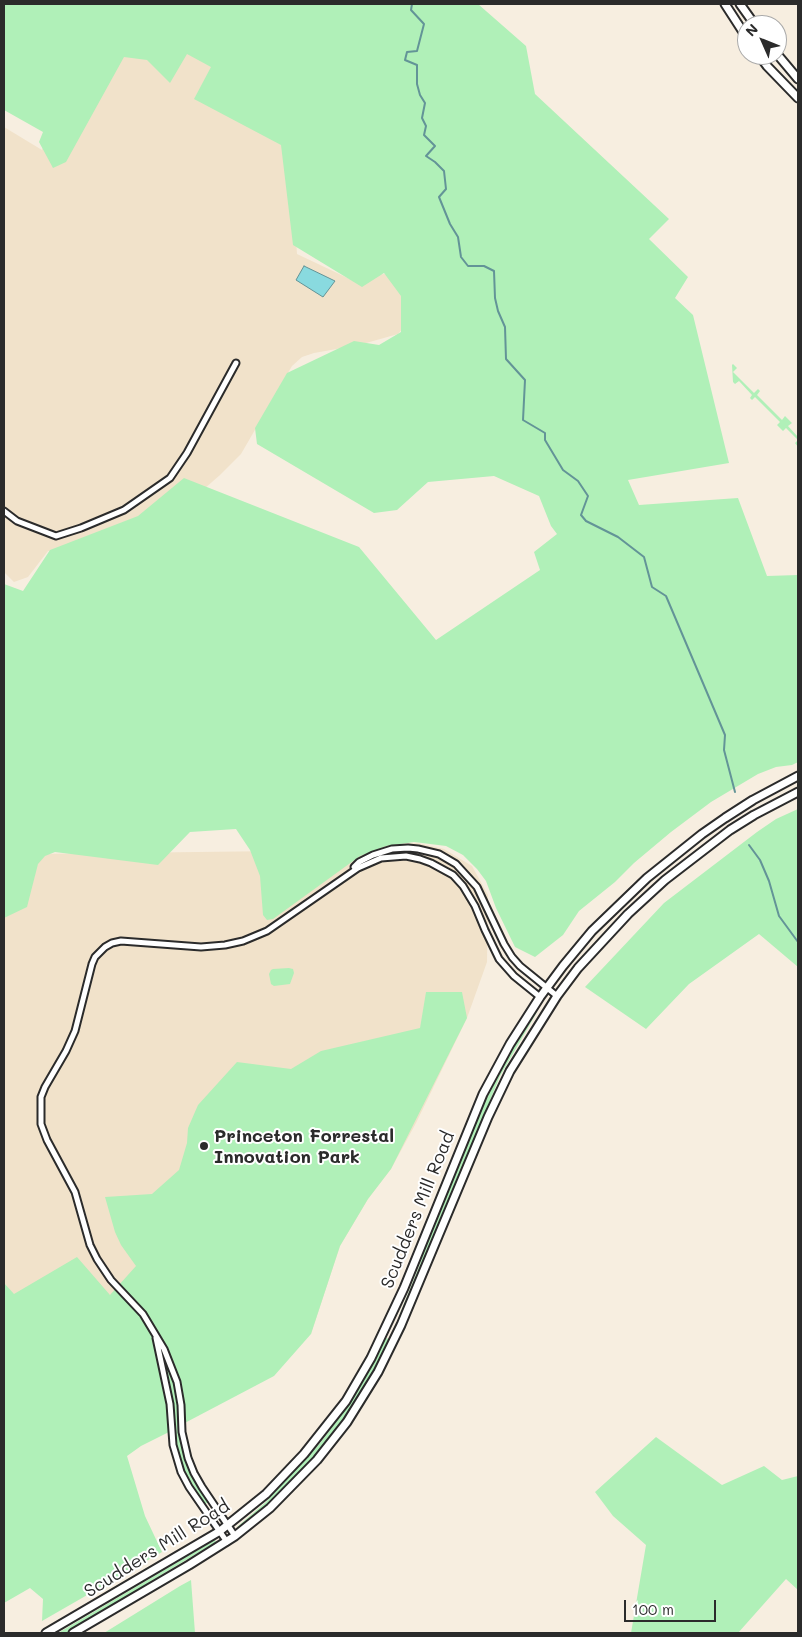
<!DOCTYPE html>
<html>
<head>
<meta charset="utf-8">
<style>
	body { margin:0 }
	#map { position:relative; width:802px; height:1637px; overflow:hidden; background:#f7eee0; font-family:Mali,sans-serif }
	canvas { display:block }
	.frame { position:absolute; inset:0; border:5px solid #2b2b2b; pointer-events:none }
	.north { position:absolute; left:737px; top:15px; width:50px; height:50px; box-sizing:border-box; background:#fff; border:1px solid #aaa; border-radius:50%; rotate:314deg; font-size:14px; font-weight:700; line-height:20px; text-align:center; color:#2b2b2b }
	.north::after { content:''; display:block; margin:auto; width:18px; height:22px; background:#2b2b2b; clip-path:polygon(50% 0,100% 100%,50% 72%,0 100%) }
	.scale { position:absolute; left:624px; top:1600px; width:92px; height:22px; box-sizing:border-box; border:2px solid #2b2b2b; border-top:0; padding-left:6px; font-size:15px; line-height:18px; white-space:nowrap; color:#2b2b2b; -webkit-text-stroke:4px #fff; paint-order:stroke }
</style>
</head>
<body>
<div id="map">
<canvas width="802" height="1637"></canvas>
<div class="frame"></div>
<div class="north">N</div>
<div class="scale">100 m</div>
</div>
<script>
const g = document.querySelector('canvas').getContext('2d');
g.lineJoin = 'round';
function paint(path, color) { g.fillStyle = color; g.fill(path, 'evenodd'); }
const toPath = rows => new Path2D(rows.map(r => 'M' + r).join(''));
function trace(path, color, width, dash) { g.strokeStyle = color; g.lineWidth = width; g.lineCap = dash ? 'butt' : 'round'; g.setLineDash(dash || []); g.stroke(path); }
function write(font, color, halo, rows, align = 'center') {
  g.font = font + ' Mali,sans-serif'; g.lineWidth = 4; g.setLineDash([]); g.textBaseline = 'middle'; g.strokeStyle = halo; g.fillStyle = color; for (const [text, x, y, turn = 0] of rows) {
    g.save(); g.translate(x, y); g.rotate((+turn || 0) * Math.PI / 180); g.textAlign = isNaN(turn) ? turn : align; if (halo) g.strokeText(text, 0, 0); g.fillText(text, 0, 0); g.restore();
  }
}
paint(toPath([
	[186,50,203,57,291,156,297,254,354,281,368,275,385,274,397,278,409,288,405,326,398,334,359,345,314,353,302,357,292,366,241,454,220,475,204,489,62,550,48,551,28,577,14,582,4,572,4,127,42,150,46,140,113,57],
	[417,843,444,849,472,866,488,895,487,962,467,1018,416,1123,391,1169,368,1199,340,1246,311,1334,75,1375,4,1283,4,901,32,854,280,851]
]), '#f1e2ca');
paint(toPath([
	[4,4,478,4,526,46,535,94,669,219,649,239,688,277,675,298,693,315,729,463,628,480,639,505,738,498,767,576,798,575,798,762,792,765,776,767,758,774,711,802,671,832,634,863,615,882,579,911,563,935,535,957,515,947,496,908,486,881,477,869,463,855,446,846,414,842,386,846,360,856,273,919,267,920,263,915,260,876,250,850,236,829,190,832,158,865,55,852,45,856,38,864,27,907,4,918,4,584,23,591,50,550,138,516,184,478,359,547,436,640,540,570,534,552,557,534,551,526,539,496,494,476,428,482,397,510,374,513,257,444,255,428,287,373,354,341,379,345,401,332,401,296,384,273,362,287,293,245,281,145,194,99,211,67,187,54,170,83,147,60,124,57,66,162,53,168,39,142,43,132,4,110],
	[733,364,737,368,733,372,754,393,758,389,760,391,757,395,782,420,785,416,792,423,788,426,798,437,798,447,795,443,798,440,786,428,783,431,777,425,780,422,755,397,752,400,750,398,752,395,739,381,735,384,733,382,732,365],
	[798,809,798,967,759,934,689,984,646,1029,585,987,664,903,757,832,776,819],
	[289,968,293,969,294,973,290,984,274,986,271,984,269,974,271,970,273,969],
	[426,992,462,992,467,1018,391,1169,368,1199,340,1246,311,1334,274,1376,179,1426,180,1439,185,1461,195,1482,209,1502,205,1504,185,1472,177,1448,175,1429,141,1446,127,1456,145,1516,162,1552,42,1621,43,1599,30,1588,4,1603,4,1283,14,1294,77,1257,110,1295,136,1266,121,1245,115,1232,105,1197,152,1194,179,1170,187,1143,188,1128,198,1105,237,1062,291,1069,321,1051,420,1028],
	[535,1011,537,1012,500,1076,401,1317,399,1316,420,1264,428,1237,475,1122,505,1061],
	[386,1338,389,1339,361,1396,339,1428,300,1474,261,1511,239,1529,237,1527,266,1502,321,1442,342,1414,364,1380],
	[656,1437,722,1485,764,1466,782,1480,798,1476,798,1590,786,1579,738,1633,631,1633,646,1545,613,1516,595,1492],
	[215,1540,216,1542,151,1581,129,1597,67,1633,58,1633],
	[191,1580,195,1633,104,1633,180,1586]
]), '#b0f0b8');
const water = toPath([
	[304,266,335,281,323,297,296,280,304,266]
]);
paint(water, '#89dadf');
trace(water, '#639497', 1);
trace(toPath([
	[412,4,411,10,424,24,417,51,407,52,405,60,417,65,417,84,420,95,425,103,422,118,426,126,424,135,435,146,426,156,435,162,444,171,446,189,439,197,450,224,458,237,461,257,468,266,484,266,494,271,495,298,498,311,505,327,506,359,525,380,523,420,545,433,545,440,563,470,578,481,588,496,581,515,586,521,618,537,644,557,652,587,666,596,725,735,724,750,735,792],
	[749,845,760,860,769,881,779,916,798,942]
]), '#639497', 2);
const street = toPath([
	[4,511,17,521,56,536,81,528,124,510,170,478,187,453,236,363],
	[354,867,359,862,373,855,392,849,408,848,418,849,439,854,456,864,477,887,504,944,512,957,520,966,557,996],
	[156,1338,170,1404,173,1445,181,1472,189,1487,227,1542],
	[235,1536,202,1487,194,1473,188,1458,182,1432,181,1405,177,1382,164,1349,143,1314,111,1280,97,1259,90,1245,75,1192,47,1140,41,1124,41,1097,45,1087,66,1051,75,1031,92,964,95,957,105,947,112,943,121,941,201,947,225,945,243,941,267,931,358,868,381,858,406,856,420,859,431,863,453,875,463,886,475,906,485,930,499,959,514,976,540,997]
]);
const secondary = toPath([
	[725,4,747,38],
	[740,4,755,25],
	[777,54,798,79],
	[759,55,767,66,798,98],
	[46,1633,220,1531,266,1494,304,1454,346,1401,371,1358,404,1288,483,1094,510,1044,540,997,563,966,592,931,647,878,702,834,725,818,753,800,798,776],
	[73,1633,189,1565,235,1536,270,1508,317,1460,347,1422,378,1372,401,1325,488,1117,510,1071,557,996,578,968,628,914,665,880,730,830,754,815,798,792]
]);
trace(street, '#2b2b2b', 9);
trace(secondary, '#2b2b2b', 11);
trace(street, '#fff', 5);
trace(secondary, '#fff', 7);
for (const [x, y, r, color] of [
	[204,1146,5,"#2b2b2b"]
]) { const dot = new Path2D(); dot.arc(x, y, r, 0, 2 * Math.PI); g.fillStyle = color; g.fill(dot); trace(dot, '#fff', 2); }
write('bold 18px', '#2b2b2b', '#fff', [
	["Princeton Forrestal",214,1136],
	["Innovation Park",214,1157]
], 'left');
write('18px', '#2b2b2b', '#fff', [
	["Scudders Mill Road",418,1210,-68],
	["Scudders Mill Road",157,1549,-32]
]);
</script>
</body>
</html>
